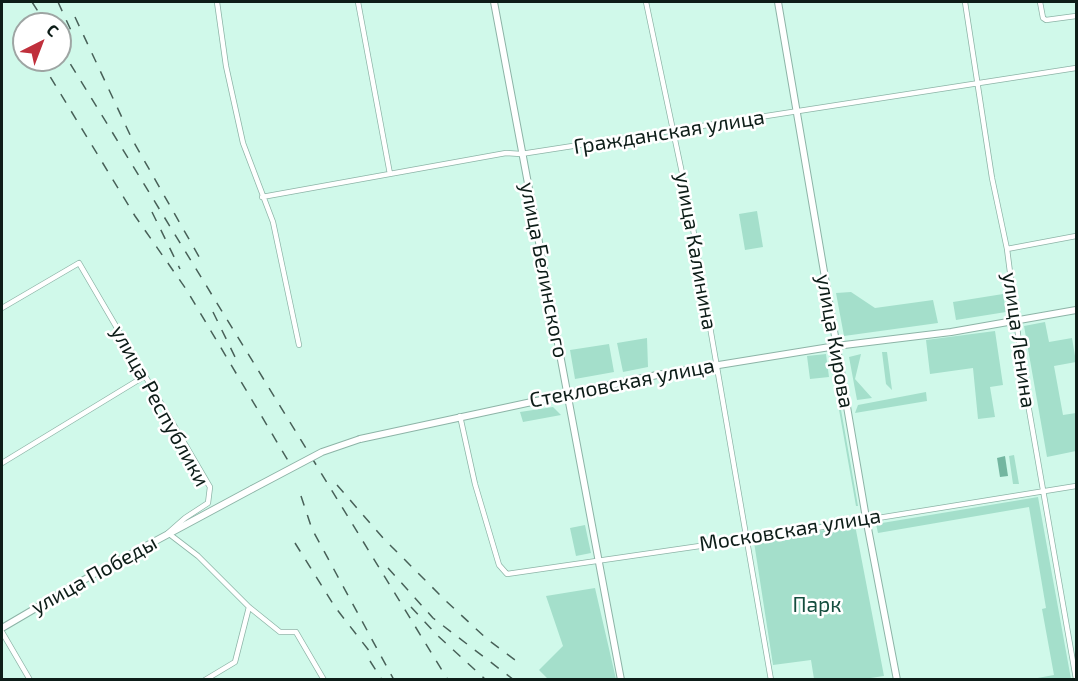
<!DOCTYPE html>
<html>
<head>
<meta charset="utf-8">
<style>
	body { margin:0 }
	#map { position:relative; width:1078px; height:681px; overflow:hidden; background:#d0f9ea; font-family:"Exo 2",sans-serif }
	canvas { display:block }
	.frame { position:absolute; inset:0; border:3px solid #0d1d18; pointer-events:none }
	.north { position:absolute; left:12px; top:12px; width:60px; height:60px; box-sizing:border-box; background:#fff; border:2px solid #9ea5a3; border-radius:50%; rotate:42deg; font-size:16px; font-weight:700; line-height:24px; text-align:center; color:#0d1d18 }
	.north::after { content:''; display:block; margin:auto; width:21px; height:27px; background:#c0303c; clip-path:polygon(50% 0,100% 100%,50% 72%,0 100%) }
</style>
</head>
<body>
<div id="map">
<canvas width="1078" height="681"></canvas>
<div class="frame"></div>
<div class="north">С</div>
</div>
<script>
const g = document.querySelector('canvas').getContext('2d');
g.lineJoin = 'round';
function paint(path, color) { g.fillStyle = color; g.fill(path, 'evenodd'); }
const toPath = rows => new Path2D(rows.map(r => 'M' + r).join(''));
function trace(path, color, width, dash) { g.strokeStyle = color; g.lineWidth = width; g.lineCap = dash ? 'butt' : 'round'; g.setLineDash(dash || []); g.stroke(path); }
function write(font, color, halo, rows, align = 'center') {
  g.font = font + ' "Exo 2",sans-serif'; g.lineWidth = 5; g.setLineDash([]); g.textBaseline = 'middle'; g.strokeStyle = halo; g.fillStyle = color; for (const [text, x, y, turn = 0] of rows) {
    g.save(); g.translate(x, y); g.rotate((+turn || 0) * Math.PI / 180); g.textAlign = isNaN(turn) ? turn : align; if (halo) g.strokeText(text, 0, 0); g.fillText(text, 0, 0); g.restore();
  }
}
paint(toPath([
	[757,211,763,247,745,250,739,214],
	[851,292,875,308,933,300,938,323,844,336,836,293],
	[1003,294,1006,312,956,320,953,302],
	[1045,322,1049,342,1072,338,1076,362,1054,366,1063,415,1076,413,1076,451,1047,457,1024,326],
	[995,331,1003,385,990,387,995,417,978,419,973,368,930,374,926,340],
	[647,338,648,367,623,372,617,343],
	[609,344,614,372,575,379,570,350],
	[882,352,887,352,892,390,886,384],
	[829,353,831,353,858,506,856,506],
	[826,354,829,377,810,379,807,356],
	[861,354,855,379,872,398,857,400,849,357],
	[926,392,927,401,855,413,858,405],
	[553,407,561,415,523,422,520,412],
	[1014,455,1019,484,1013,484,1009,456],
	[1038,497,1071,679,1032,679,1054,675,1042,609,1046,608,1029,507,878,533,876,524],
	[585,525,591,553,576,556,570,528],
	[855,525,884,676,864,679,814,679,811,660,773,665,754,542],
	[595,588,616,679,548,679,539,670,563,646,546,596]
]), '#a4dfcb');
paint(toPath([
	[1005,456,1008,476,1000,477,997,458]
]), '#73b6a0');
const street = toPath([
	[217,2,226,66,243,143,273,222,299,345],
	[358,2,390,174],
	[646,2,690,211,771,680],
	[965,2,992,178,1007,249,1024,381,1076,679],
	[1040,2,1043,18,1046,20,1076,16],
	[262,197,506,153,521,154,1076,68],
	[1007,249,1076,236],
	[2,308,79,263,210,487,208,503,185,518,168,533,198,556,249,607,280,632,296,632,324,680],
	[460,416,475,484,499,565,507,574,748,539,1076,486],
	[2,463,145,376],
	[2,632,30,680],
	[205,680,235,662,249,607]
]);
const secondary = toPath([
	[494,2,621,680],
	[778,2,866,518,897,680],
	[360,439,657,375,836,346,951,332,1076,310],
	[2,628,94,574,252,489]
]);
trace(street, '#8db4a7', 6);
trace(secondary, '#8db4a7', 8);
trace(street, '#fff', 4.5);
trace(secondary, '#fff', 6);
trace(toPath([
	[32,2,46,24],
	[58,2,74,37],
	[75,17,132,139,202,262],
	[22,41,24,43],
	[60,47,448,680],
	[40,60,135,216,186,289,290,464],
	[152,212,180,269],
	[213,312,235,357],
	[337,485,383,538,446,601,487,639,519,663],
	[301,496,312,529,394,680],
	[295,543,335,607,370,652],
	[388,568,433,618,514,680],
	[411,607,437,635,486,680],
	[370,661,382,680]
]), '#486058', 1.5, [10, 10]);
const secondaryBridge = toPath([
	[252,489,322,452,360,439]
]);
trace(secondaryBridge, '#8db4a7', 8, []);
trace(secondaryBridge, '#fff', 6);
write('21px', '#0d1d18', '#fff', [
	["Гражданская улица",669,132,-9],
	["улица Калинина",696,251,80],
	["улица Белинского",544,270,79],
	["улица Ленина",1019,340,82],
	["улица Кирова",835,341,80],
	["Стекловская улица",622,383,-11],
	["улица Республики",160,406,61],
	["Московская улица",790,530,-9],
	["улица Победы",94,575,-29]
]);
write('21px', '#154e3f', '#fff', [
	["Парк",817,605]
]);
</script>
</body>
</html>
